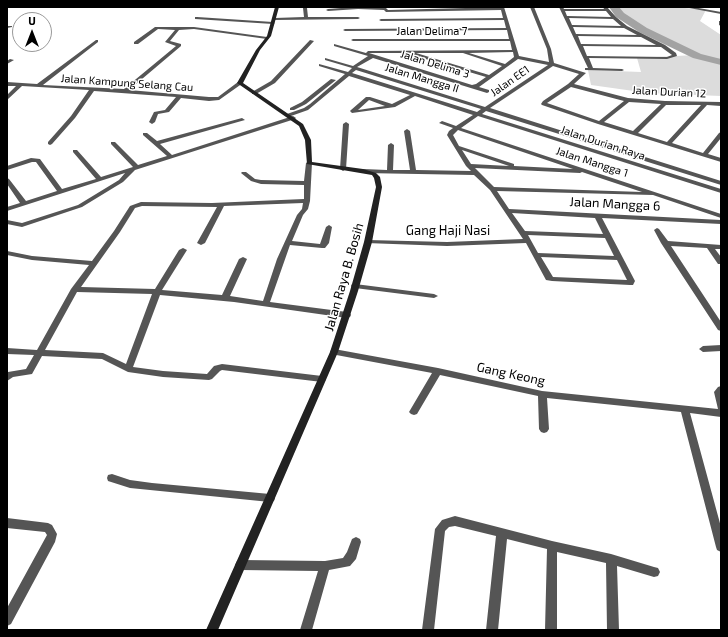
<!DOCTYPE html>
<html>
<head>
<meta charset="utf-8">
<style>
	body { margin:0 }
	#map { position:relative; width:728px; height:637px; overflow:hidden; background:#fff; font-family:"Exo 2",sans-serif }
	canvas { display:block }
	.frame { position:absolute; inset:0; border:8px solid #000; pointer-events:none }
	.north { position:absolute; left:12px; top:12px; width:40px; height:40px; box-sizing:border-box; background:#fff; border:1px solid #999; border-radius:50%; rotate:0deg; font-size:11px; font-weight:700; line-height:16px; text-align:center; color:#000 }
	.north::after { content:''; display:block; margin:auto; width:14px; height:18px; background:#000; clip-path:polygon(50% 0,100% 100%,50% 72%,0 100%) }
</style>
</head>
<body>
<div id="map">
<canvas width="728" height="637"></canvas>
<div class="frame"></div>
<div class="north">U</div>
</div>
<script>
const g = document.querySelector('canvas').getContext('2d');
g.lineJoin = 'round';
function paint(path, color) { g.fillStyle = color; g.fill(path, 'evenodd'); }
const toPath = rows => new Path2D(rows.map(r => 'M' + r).join(''));
function write(font, color, halo, rows, align = 'center') {
  g.font = font + ' "Exo 2",sans-serif'; g.lineWidth = 3; g.setLineDash([]); g.textBaseline = 'middle'; g.strokeStyle = halo; g.fillStyle = color; for (const [text, x, y, turn = 0] of rows) {
    g.save(); g.translate(x, y); g.rotate((+turn || 0) * Math.PI / 180); g.textAlign = isNaN(turn) ? turn : align; if (halo) g.strokeText(text, 0, 0); g.fillText(text, 0, 0); g.restore();
  }
}
paint(toPath([
	[614,7,674,7,706,10,700,21,721,35,721,96,648,93,591,85,588,70,641,72,637,58,696,55,643,30,620,15]
]), '#dcdcdc');
paint(toPath([
	[609,7,619,7,624,13,647,28,701,54,721,59,721,65,693,58,639,32,616,17,609,7]
]), '#a3a3a3');
paint(toPath([
	[304,7,307,8,308,17,358,17,360,18,358,19,275,20,273,19,275,18,304,17,303,8,304,7],
	[354,7,386,8,388,10,504,7,519,56,549,62,547,49,530,7,534,7,551,49,554,63,586,73,574,84,628,98,665,101,721,102,721,106,707,105,672,143,703,153,719,133,721,132,721,138,708,154,721,158,721,162,598,124,542,105,541,104,543,101,568,84,579,74,553,66,490,108,721,181,721,185,486,111,482,114,721,189,721,193,478,116,461,128,721,214,721,218,653,195,497,191,509,209,721,220,721,224,602,218,635,281,633,285,630,285,552,281,546,280,526,243,447,246,366,243,364,242,368,240,447,242,523,239,490,190,474,175,363,173,360,171,363,169,387,170,388,145,391,143,394,145,393,170,410,170,404,131,407,129,410,131,416,170,471,171,466,166,447,135,449,131,453,128,439,123,442,121,456,126,473,115,415,96,395,107,352,113,350,111,351,110,366,97,370,97,392,104,410,95,349,76,308,110,291,116,287,116,287,114,304,108,310,104,345,74,319,66,319,64,348,72,352,68,325,60,325,58,353,66,368,56,334,46,334,44,366,53,368,51,512,50,510,41,353,41,351,40,353,39,509,39,507,30,345,31,343,30,345,29,506,28,504,20,381,21,379,20,381,19,503,18,501,10,386,12,384,10,358,9,328,11,326,10,328,9,354,7],
	[513,52,514,57,505,64,469,53,513,52],
	[369,53,412,53,412,55,486,77,476,84,472,85,369,53],
	[416,53,463,53,502,66,489,75,416,53],
	[373,58,487,93,489,92,489,90,479,87,518,59,548,65,485,107,357,67,373,58],
	[356,70,481,109,477,112,352,73,356,70],
	[571,87,624,101,599,121,547,103,571,87],
	[369,100,385,106,358,110,369,100],
	[629,102,661,104,633,131,604,122,629,102],
	[666,105,701,105,667,142,638,133,666,105],
	[458,130,573,169,514,166,514,164,459,146,453,135,458,130],
	[462,150,509,166,471,164,462,150],
	[475,168,580,173,582,172,642,192,494,187,475,168],
	[512,213,595,218,603,234,525,231,512,213],
	[528,235,605,238,614,256,538,253,528,235],
	[541,257,617,260,627,280,553,277,541,257],
	[559,7,563,7,564,9,604,9,603,7,607,7,616,17,627,26,665,45,676,53,677,56,667,59,589,58,593,68,622,69,624,70,622,71,585,70,585,68,588,68,559,7],
	[565,11,606,11,611,17,567,16,565,11],
	[569,18,613,19,621,26,572,25,569,18],
	[573,27,624,28,637,35,576,34,573,27],
	[578,36,641,37,656,45,581,44,578,36],
	[583,46,661,47,672,55,667,57,587,56,583,46],
	[684,7,693,7,721,12,721,14,684,7],
	[197,17,273,22,275,23,273,24,195,19,195,17,197,17],
	[719,21,721,21,721,26,719,25,719,21],
	[7,26,12,26,12,27,7,28,7,26],
	[155,27,194,27,267,37,269,38,267,39,194,29,179,30,170,41,181,44,181,46,129,90,209,97,218,97,238,82,243,83,219,100,209,101,181,98,169,112,158,114,155,122,152,124,149,122,154,112,165,110,176,97,94,91,75,118,52,144,50,145,48,144,48,142,71,116,89,90,22,86,7,100,7,95,16,86,7,86,7,82,37,84,96,40,98,40,98,42,43,85,124,89,176,46,165,42,175,30,158,29,138,44,134,44,134,42,155,27],
	[310,40,314,41,275,83,256,94,252,94,252,92,271,81,310,40],
	[10,59,14,60,7,64,7,61,10,59],
	[331,79,336,80,306,104,294,110,290,110,290,108,302,102,331,79],
	[293,116,296,118,295,119,135,170,123,182,82,207,22,227,7,224,7,220,22,223,78,205,119,180,125,173,7,211,7,207,20,203,7,184,7,178,9,179,26,201,57,191,36,162,32,162,7,170,7,166,31,158,40,159,62,189,96,179,73,152,73,150,77,150,101,177,133,167,111,144,111,142,115,142,138,165,167,156,143,135,143,133,147,133,157,141,242,118,245,120,160,144,172,155,293,116],
	[346,122,349,124,346,169,343,171,340,169,343,124,346,122],
	[309,161,312,163,310,201,308,209,303,215,292,241,320,244,326,227,329,225,332,227,329,243,325,248,322,248,290,245,270,302,347,312,350,313,351,315,350,317,347,318,234,302,160,295,133,367,163,371,207,374,214,366,222,364,322,376,325,377,326,379,325,381,322,382,222,370,220,371,212,379,209,380,163,377,128,372,102,359,42,356,32,374,13,377,7,381,8,372,26,369,34,355,7,354,7,348,37,350,71,289,89,265,32,260,7,255,7,251,32,256,92,261,114,231,130,206,141,202,212,203,304,199,304,185,261,184,251,181,241,173,242,172,246,172,255,179,261,180,304,181,306,163,309,161],
	[303,203,302,209,297,215,277,259,263,301,230,296,247,259,243,257,239,259,222,295,162,290,187,250,183,248,179,250,155,289,81,287,120,232,135,208,142,206,217,207,197,243,201,245,205,243,224,206,303,203],
	[77,292,152,294,126,364,103,353,45,350,77,292],
	[657,228,659,229,668,241,721,245,721,249,715,249,721,257,721,264,718,264,707,248,671,246,721,322,721,331,718,330,661,243,654,230,657,228],
	[352,284,355,284,434,294,438,296,434,298,355,288,352,288,351,286,352,284],
	[721,345,721,351,703,352,699,349,703,346,721,345],
	[334,349,438,368,542,391,718,409,714,392,718,387,721,386,721,417,690,413,721,527,721,552,717,550,716,547,681,412,547,398,549,429,547,432,544,433,541,432,539,429,538,396,440,375,417,414,414,415,411,414,409,412,432,373,331,354,330,352,331,350,334,349],
	[112,474,130,480,152,483,270,494,274,495,275,498,274,501,270,502,130,488,108,481,107,478,108,475,112,474],
	[455,516,552,541,611,554,654,567,658,568,660,572,658,576,654,577,617,566,619,630,607,630,606,563,557,552,557,630,545,630,547,549,507,539,498,630,486,630,496,536,455,526,449,527,445,531,434,630,422,630,435,529,442,520,455,516],
	[7,518,48,523,52,525,57,534,55,542,11,624,7,626,7,608,47,535,45,532,7,528,7,518],
	[356,537,360,539,361,542,356,559,350,566,329,570,312,630,300,630,318,571,241,570,237,569,235,565,237,561,241,560,325,561,343,558,347,552,352,539,356,537]
]), '#555');
paint(toPath([
	[275,7,279,7,271,36,260,50,243,83,303,124,311,140,312,162,363,169,376,173,380,177,382,187,372,242,358,291,338,352,218,630,206,630,330,352,350,291,364,242,376,187,374,178,372,175,307,164,305,140,299,126,237,83,256,50,267,36,275,7]
]), '#222');
write('11px', '#000', '#fff', [
	["Jalan Delima 7",432,31],
	["Jalan Delima 3",435,64,17],
	["Jalan Mangga II",422,78,17],
	["Jalan EE1",510,81,-35],
	["Jalan Kampung Selang Cau",127,83,4],
	["Jalan Durian 12",669,92,3],
	["Jalan Durian Raya",603,143,18],
	["Jalan Mangga 1",592,162,18]
]);
write('13px', '#000', '#fff', [
	["Jalan Mangga 6",615,204,3],
	["Gang Haji Nasi",448,231],
	["Jalan Raya B. Bosih",344,277,-74],
	["Gang Keong",511,374,12]
]);
</script>
</body>
</html>
